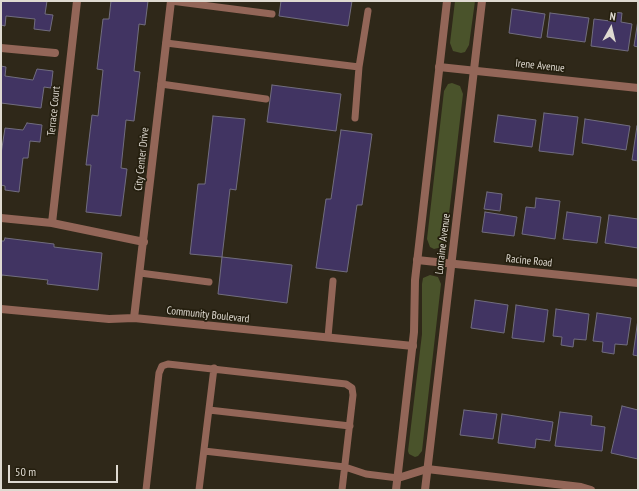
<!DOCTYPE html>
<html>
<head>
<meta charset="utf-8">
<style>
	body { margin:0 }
	#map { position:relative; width:639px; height:491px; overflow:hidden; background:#2f2819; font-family:"PT Sans Narrow",sans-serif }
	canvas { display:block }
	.frame { position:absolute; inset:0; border:2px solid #dfdad1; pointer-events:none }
	.north { position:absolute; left:591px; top:8px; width:40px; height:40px; -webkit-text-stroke:3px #251f0f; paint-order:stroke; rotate:8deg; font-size:11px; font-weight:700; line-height:16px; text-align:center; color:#dfdad1 }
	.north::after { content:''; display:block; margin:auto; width:14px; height:18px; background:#dfdad1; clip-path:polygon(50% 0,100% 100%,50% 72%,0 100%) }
	.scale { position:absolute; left:8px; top:465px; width:110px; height:18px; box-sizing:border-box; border:2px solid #dfdad1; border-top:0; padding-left:5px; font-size:12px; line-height:14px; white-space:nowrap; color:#dfdad1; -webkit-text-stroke:3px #251f0f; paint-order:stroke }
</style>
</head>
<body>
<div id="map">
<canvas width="639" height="491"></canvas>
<div class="frame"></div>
<div class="north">N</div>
<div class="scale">50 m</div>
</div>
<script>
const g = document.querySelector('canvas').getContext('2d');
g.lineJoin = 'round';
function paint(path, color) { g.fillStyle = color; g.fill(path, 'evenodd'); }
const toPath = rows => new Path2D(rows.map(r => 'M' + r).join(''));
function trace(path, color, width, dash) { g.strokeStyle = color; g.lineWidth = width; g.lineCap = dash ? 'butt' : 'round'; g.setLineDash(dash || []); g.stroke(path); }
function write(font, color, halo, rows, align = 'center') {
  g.font = font + ' "PT Sans Narrow",sans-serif'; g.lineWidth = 3.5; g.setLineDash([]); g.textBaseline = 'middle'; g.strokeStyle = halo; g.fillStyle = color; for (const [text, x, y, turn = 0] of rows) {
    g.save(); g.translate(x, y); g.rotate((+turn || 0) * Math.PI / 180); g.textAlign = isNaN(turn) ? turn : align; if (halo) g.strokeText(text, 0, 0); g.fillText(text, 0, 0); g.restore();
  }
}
paint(toPath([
	[455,1,475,1,469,45,465,52,461,53,453,51,450,43],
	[452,83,460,86,463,94,446,240,442,247,434,249,430,247,427,239,444,91,448,84],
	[430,275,438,277,441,284,422,451,418,456,415,457,409,454,408,451,422,334,422,284,423,278]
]), '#4a532b');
const building = toPath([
	[1,1,47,1,45,14,53,15,50,31,34,29,35,19,6,16,5,26,1,25,1,1],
	[111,1,148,1,145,25,139,24,134,71,140,72,134,121,126,120,121,168,127,169,121,216,86,212,91,165,86,165,92,115,98,116,103,70,97,69,103,19,109,19,111,1],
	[281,1,352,1,348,26,279,16,281,1],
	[512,9,545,14,541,38,509,33,512,9],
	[612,12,622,13,621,22,632,24,628,51,591,46,594,19,610,21,612,12],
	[550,13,589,18,585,42,547,37,550,13],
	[638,20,638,47,634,46,638,20],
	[1,66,6,67,5,76,33,80,37,69,53,71,51,88,44,87,41,108,1,103,1,66],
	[272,85,341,94,336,131,267,122,272,85],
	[544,113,578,117,573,155,539,151,544,113],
	[498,115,536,120,532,147,494,142,498,115],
	[213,116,245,119,236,190,230,189,222,257,190,254,198,184,205,184,213,116],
	[585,119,630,126,626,150,582,143,585,119],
	[27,123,42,125,40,142,30,141,28,158,23,158,19,192,5,190,5,186,1,185,1,154,5,128,23,130,27,123],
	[637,126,638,126,638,161,632,160,637,126],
	[341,130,372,134,362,205,357,205,347,272,316,268,326,199,331,199,341,130],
	[487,192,502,194,500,211,484,209,487,192],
	[536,198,560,201,555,239,522,234,526,207,535,208,536,198],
	[485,212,517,217,514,236,482,232,485,212],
	[567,212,601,217,597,243,563,239,567,212],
	[609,215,638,219,638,248,605,243,609,215],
	[5,238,54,244,54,247,102,253,98,290,47,284,48,280,2,275,1,279,1,241,4,241,5,238],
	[222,257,292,265,287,303,218,294,222,257],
	[475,300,508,305,504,333,471,328,475,300],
	[516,305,548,310,544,342,512,338,516,305],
	[556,309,589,314,586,340,574,339,573,347,561,345,562,337,553,336,556,309],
	[597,313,631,318,627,345,615,344,614,354,602,352,603,342,593,341,597,313],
	[638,319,638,356,633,355,638,319],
	[622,406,638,410,638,459,611,453,622,406],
	[464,410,497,414,493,439,460,435,464,410],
	[560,412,592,416,591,425,605,427,602,451,555,446,560,412],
	[502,414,553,422,550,441,536,439,535,448,498,443,502,414]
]);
paint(building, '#413462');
trace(building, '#716d7f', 1);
trace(toPath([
	[171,1,272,14],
	[166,43,359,67,368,11],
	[161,84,266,99],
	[355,118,359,67],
	[140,273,209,282],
	[328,337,333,281],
	[209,410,350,426],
	[204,451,345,467,366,474,398,478],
	[146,490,159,373,162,366,168,364,346,384,352,388,353,395,342,490],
	[199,490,214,368]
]), '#936658', 7);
trace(toPath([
	[1,48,55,53],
	[439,67,638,88],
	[1,218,52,223,144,242],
	[52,223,77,1],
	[417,260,638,283],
	[1,309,109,319,134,318,413,346],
	[134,318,171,1],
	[398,478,427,469,581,487,591,490]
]), '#936658', 8);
trace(toPath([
	[396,490,414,332,415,280,447,1],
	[425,490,482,1]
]), '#936658', 8);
write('11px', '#dfdad1', '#251f0f', [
	["Irene Avenue",540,66,6],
	["Terrace Court",54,111,-84],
	["City Center Drive",142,159,-84],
	["Lorraine Avenue",443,244,-83],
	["Racine Road",529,261,6],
	["Community Boulevard",208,315,6]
]);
</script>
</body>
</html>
